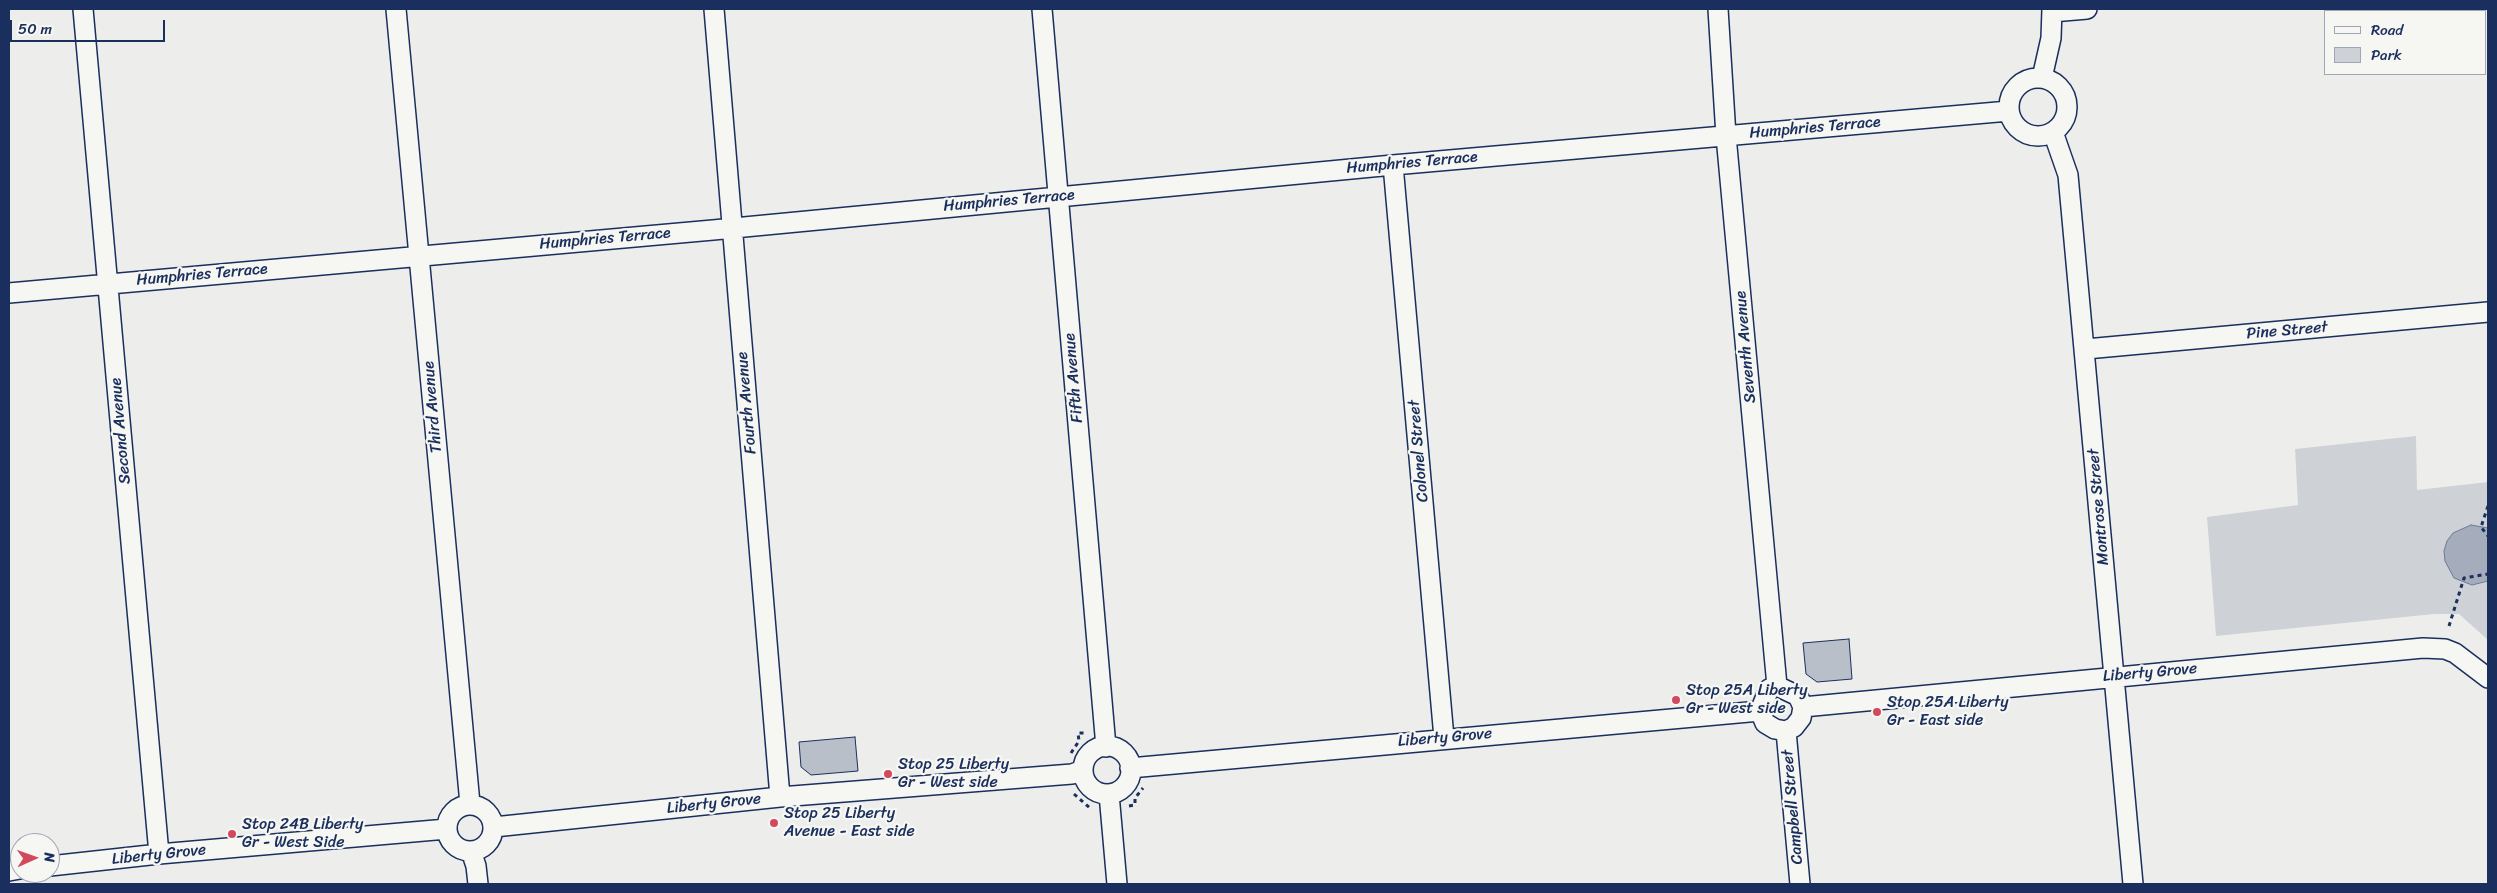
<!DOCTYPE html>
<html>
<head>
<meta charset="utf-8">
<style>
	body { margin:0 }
	#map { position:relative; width:2497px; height:893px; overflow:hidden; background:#edeeec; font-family:Sriracha,sans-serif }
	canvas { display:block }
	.frame { position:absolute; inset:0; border:10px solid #1b2f5e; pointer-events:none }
	.legend { position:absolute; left:2324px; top:10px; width:162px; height:65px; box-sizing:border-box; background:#f6f6f2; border:1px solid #9ea6b7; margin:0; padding:6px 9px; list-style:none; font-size:15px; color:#1b2f5e }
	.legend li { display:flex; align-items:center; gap:10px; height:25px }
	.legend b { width:25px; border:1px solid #9ea6b7 }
	.north { position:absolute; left:10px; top:833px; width:50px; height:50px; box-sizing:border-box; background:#f6f6f2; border:1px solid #9ea6b7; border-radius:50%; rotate:88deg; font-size:14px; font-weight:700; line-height:20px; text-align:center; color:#1b2f5e }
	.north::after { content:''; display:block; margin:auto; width:18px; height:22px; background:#d1495b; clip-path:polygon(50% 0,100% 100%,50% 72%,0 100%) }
	.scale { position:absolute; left:10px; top:20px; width:155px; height:22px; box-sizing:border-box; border:2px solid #1b2f5e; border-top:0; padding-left:6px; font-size:15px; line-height:18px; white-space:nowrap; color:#1b2f5e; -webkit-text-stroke:4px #f6f6f2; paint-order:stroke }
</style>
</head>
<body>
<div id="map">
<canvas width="2497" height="893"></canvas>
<div class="frame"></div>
<ul class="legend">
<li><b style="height:6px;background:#f6f6f2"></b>Road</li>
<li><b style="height:14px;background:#ced2d7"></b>Park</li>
</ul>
<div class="north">N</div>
<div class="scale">50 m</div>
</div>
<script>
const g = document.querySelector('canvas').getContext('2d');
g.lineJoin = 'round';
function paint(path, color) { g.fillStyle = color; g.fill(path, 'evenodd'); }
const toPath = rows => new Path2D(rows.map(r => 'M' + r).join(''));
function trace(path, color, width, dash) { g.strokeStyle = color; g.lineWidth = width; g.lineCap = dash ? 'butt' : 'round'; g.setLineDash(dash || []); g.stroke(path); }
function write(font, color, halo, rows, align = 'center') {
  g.font = font + ' Sriracha,sans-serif'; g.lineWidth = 4.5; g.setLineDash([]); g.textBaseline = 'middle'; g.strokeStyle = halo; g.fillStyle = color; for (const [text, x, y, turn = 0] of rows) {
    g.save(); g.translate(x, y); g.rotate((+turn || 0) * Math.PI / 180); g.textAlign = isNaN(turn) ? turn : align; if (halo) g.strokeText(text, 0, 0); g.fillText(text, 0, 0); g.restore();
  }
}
paint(toPath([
	[2416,436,2417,490,2488,482,2488,640,2459,614,2434,614,2216,636,2207,517,2298,505,2295,449]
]), '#ced2d7');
const water = toPath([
	[2471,525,2488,528,2488,581,2472,585,2454,578,2445,561,2444,551,2447,541,2453,533,2471,525]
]);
paint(water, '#a5acbc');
trace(water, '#6e7a96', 1);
const building = toPath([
	[1849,639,1852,679,1817,682,1806,674,1803,643,1849,639],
	[855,737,858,771,811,775,801,767,799,742,855,737]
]);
paint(building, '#b9bfc8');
trace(building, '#1b2f5e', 1);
const minor = toPath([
	[83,9,159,854],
	[396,9,470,804],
	[714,9,780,797],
	[1042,9,1106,747],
	[1718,9,1726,136,1777,686],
	[2052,12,2087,9],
	[2042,78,2051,38,2052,9],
	'2009 107a29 29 0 1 1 58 0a29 29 0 1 1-58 0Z',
	[2053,132,2068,175,2133,884],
	[1393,165,1444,738],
	[9,293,713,230,1393,165,2009,111],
	[2086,349,2488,312],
	[1777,686,1798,696,1803,707,1801,718,1794,727,1786,731,1775,729,1765,723,1760,711,1769,689,1777,686],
	[1803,707,2423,648,2445,649,2455,653,2488,678],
	[1786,731,1800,884],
	'1083 770a24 24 0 1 1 48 0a24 24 0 1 1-48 0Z',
	[1130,768,1760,711],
	[1109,794,1117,884],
	'447 828a23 23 0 1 1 46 0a23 23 0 1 1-46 0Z',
	[494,827,780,797,1072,774,1083,770],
	[471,851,476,866,478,884],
	[50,866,159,854,447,829],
	[9,871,20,869]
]);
trace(minor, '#1b2f5e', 22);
trace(toPath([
	[2488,506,2481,527,2488,536],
	[2449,626,2464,578,2488,574],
	[1071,753,1079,741,1078,733,1085,733],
	[1074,794,1091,809],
	[1129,806,1135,805,1135,798,1143,788]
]), '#1b2f5e', 3, [4, 4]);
trace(minor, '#f6f6f2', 19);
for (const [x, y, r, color] of [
	[1676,700,5,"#d1495b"],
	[1877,712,5,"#d1495b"],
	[888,774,5,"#d1495b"],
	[774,823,5,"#d1495b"],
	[232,834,5,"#d1495b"]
]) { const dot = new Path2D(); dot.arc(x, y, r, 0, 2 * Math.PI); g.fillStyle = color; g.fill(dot); trace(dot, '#f6f6f2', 2); }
write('16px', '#1b2f5e', '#f6f6f2', [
	["Humphries Terrace",1815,128,-5],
	["Humphries Terrace",1412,163,-5],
	["Humphries Terrace",1009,201,-5],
	["Humphries Terrace",605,239,-5],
	["Humphries Terrace",202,275,-5],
	["Pine Street",2287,331,-5],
	["Seventh Avenue",1746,347,-95],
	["Fifth Avenue",1074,378,-95],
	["Fourth Avenue",747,403,-95],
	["Third Avenue",433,407,-95],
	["Second Avenue",121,431,-95],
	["Colonel Street",1419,451,-95],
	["Montrose Street",2099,507,-95],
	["Liberty Grove",2150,673,-5],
	["Liberty Grove",1445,738,-5],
	["Liberty Grove",714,804,-6],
	["Campbell Street",1793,807,-95],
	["Liberty Grove",159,855,-6]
]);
write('16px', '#1b2f5e', '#f6f6f2', [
	["Stop 25A Liberty",1686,691],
	["Gr - West side",1686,709],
	["Stop 25A Liberty",1887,703],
	["Gr - East side",1887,721],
	["Stop 25 Liberty",898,765],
	["Gr - West side",898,783],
	["Stop 25 Liberty",784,814],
	["Avenue - East side",784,832],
	["Stop 24B Liberty",242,825],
	["Gr - West Side",242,843]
], 'left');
</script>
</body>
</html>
